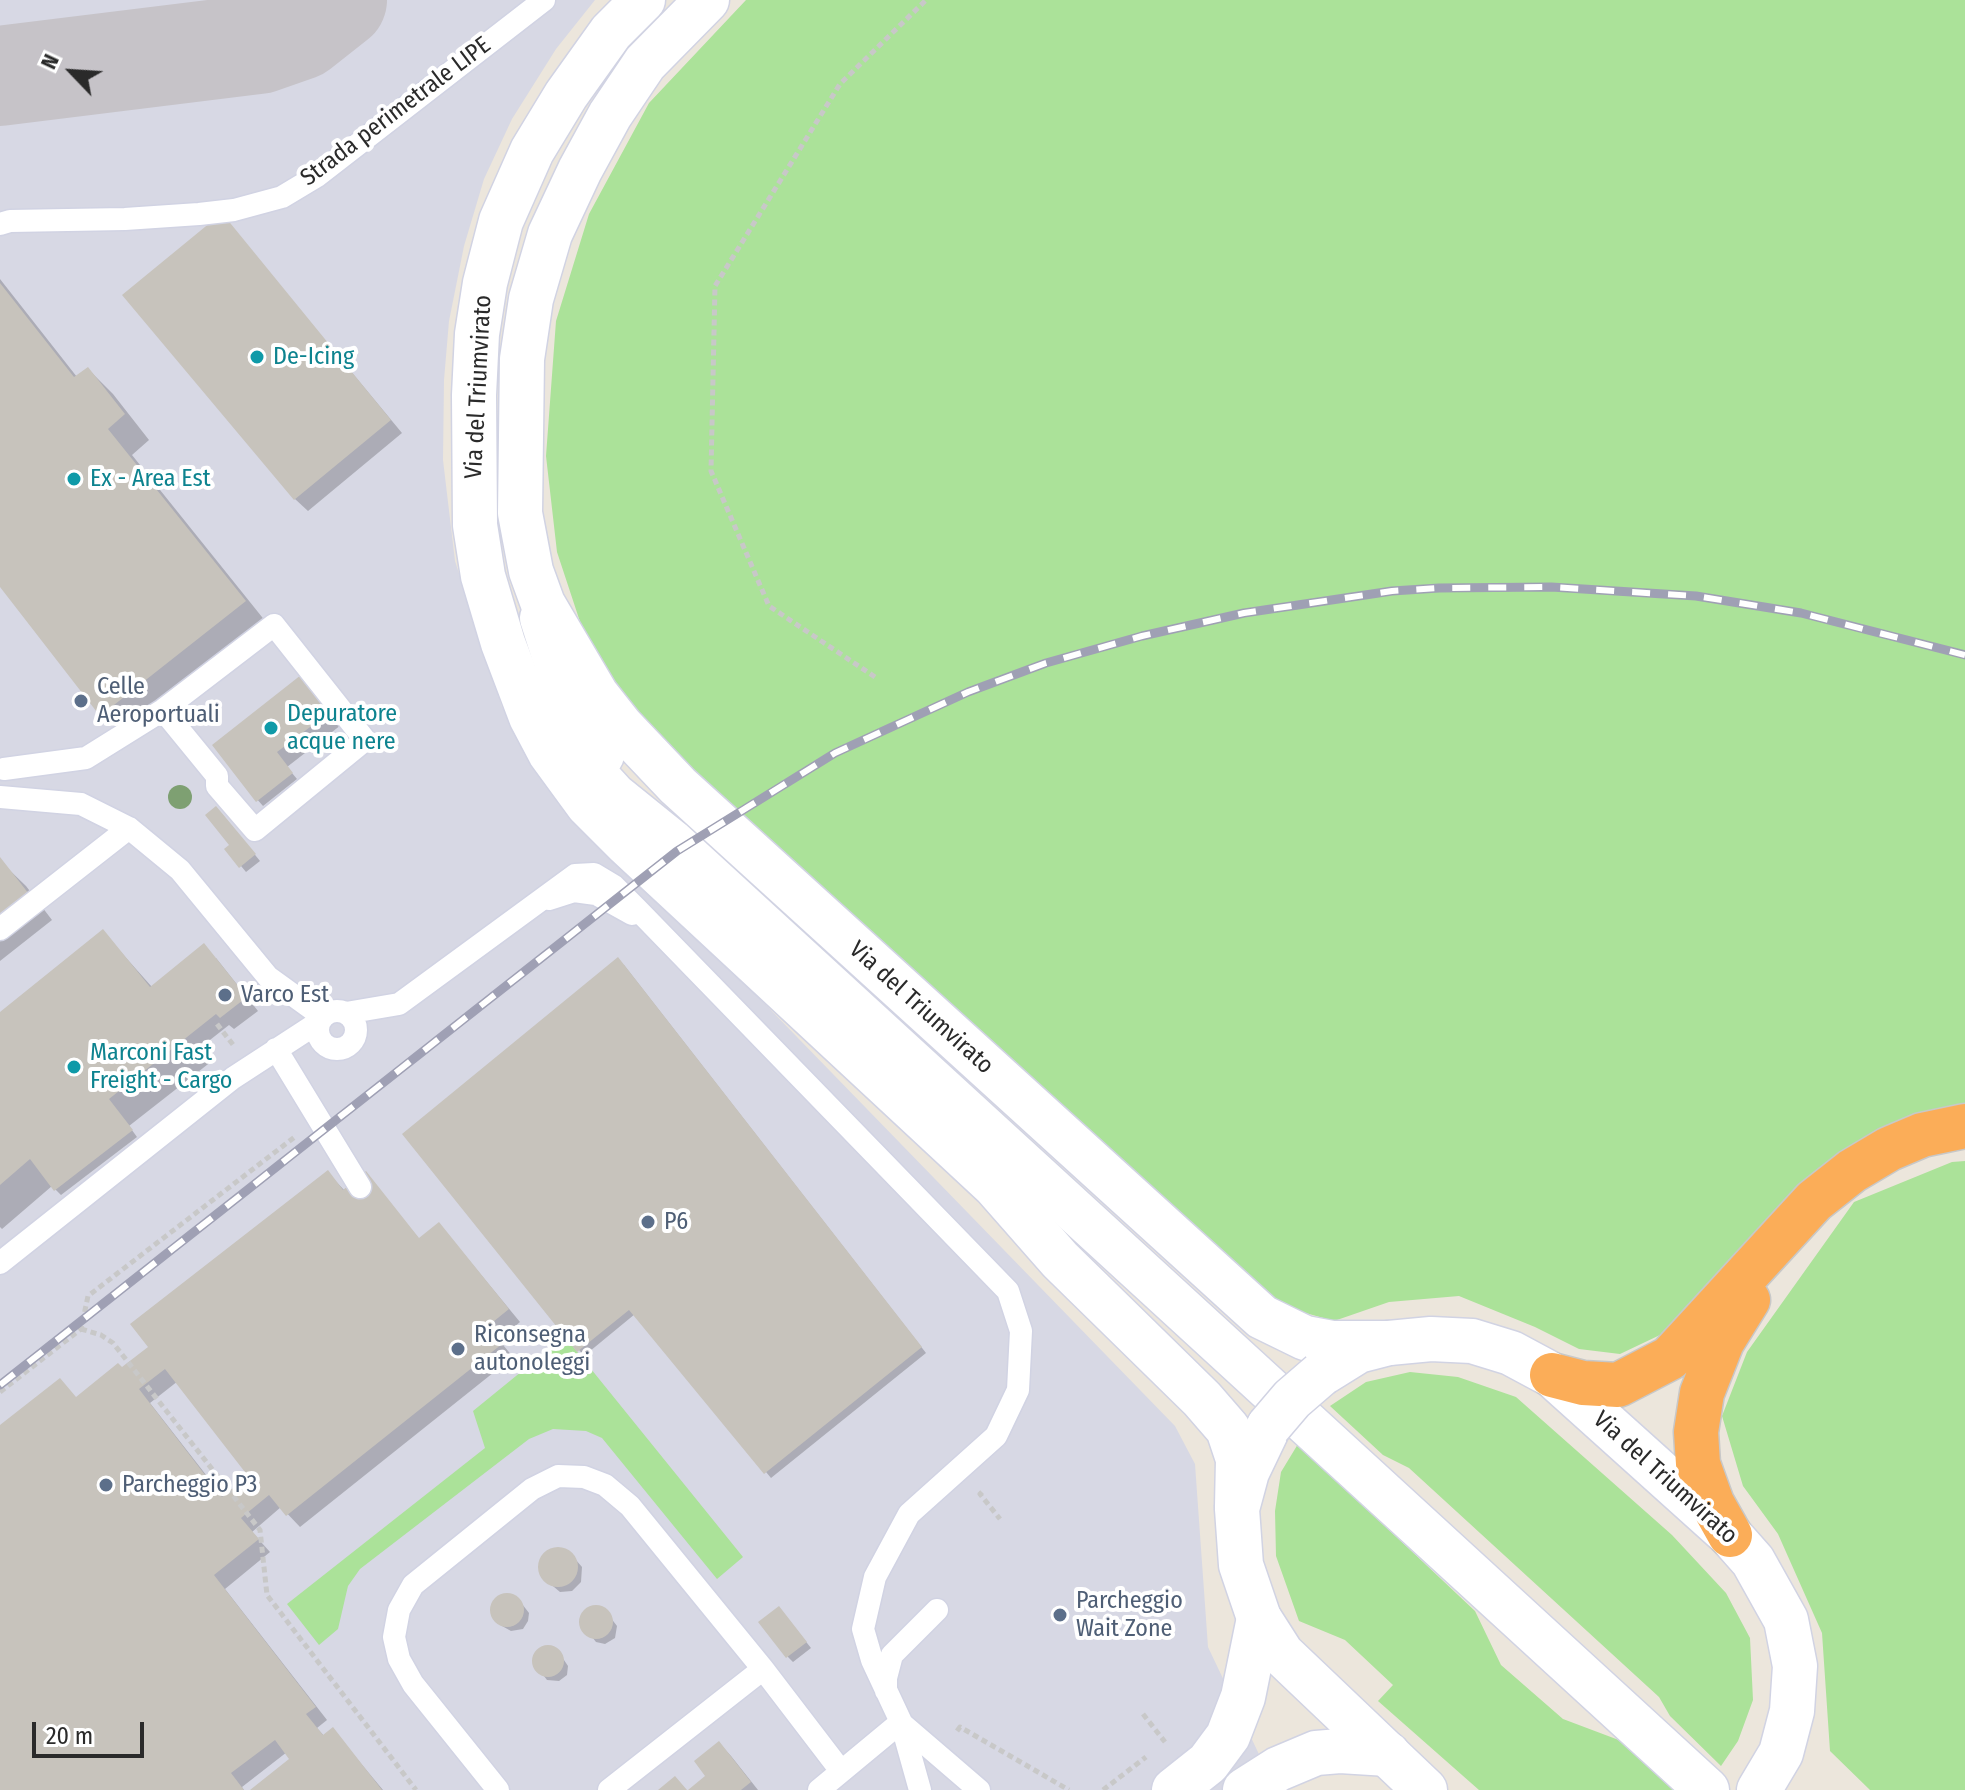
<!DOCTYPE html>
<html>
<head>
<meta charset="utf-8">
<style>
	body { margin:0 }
	#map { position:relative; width:1965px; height:1790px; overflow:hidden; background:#ece6dc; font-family:"Fira Sans Condensed",sans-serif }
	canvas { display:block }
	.north { position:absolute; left:32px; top:32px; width:80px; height:80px; -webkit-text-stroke:6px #fff; paint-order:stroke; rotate:295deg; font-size:22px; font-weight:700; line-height:32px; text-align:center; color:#2a2a2a }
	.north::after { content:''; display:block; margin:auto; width:28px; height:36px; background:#2a2a2a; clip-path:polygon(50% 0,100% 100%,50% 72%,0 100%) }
	.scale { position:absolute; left:32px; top:1722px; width:112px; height:36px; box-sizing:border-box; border:4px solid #2a2a2a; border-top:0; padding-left:10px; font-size:24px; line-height:28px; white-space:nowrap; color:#2a2a2a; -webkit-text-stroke:6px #fff; paint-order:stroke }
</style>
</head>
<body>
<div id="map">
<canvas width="1965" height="1790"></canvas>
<div class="north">N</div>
<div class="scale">20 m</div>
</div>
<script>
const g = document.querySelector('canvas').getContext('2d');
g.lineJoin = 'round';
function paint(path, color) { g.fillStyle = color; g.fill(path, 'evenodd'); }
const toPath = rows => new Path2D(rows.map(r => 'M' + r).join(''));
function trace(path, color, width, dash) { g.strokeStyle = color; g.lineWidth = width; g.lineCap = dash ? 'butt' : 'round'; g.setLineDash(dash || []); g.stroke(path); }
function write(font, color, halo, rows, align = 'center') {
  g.font = font + ' "Fira Sans Condensed",sans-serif'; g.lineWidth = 8; g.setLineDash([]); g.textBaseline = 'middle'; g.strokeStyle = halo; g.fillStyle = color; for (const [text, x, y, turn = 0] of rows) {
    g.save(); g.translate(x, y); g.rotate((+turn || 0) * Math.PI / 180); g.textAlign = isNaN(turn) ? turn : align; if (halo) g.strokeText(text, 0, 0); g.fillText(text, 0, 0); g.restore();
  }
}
paint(toPath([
	[0,0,595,0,556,49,512,119,484,179,464,246,449,321,444,380,443,460,455,561,502,707,592,826,1175,1426,1195,1464,1208,1647,1276,1790,0,1790]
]), '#d7d8e4');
paint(toPath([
	[746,0,1965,0,1965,1107,1877,1133,1806,1179,1660,1335,1620,1354,1579,1349,1535,1327,1459,1296,1389,1302,1334,1321,1263,1301,654,738,590,652,557,552,546,456,556,321,589,214,649,103],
	[1965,1161,1965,1790,1870,1790,1830,1751,1822,1633,1778,1534,1743,1486,1722,1416,1747,1352,1854,1202,1952,1162],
	[559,1341,570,1343,743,1557,717,1579,602,1438,586,1431,553,1429,529,1439,360,1569,348,1586,338,1629,319,1645,287,1604,485,1448,473,1411],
	[1410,1372,1458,1377,1516,1397,1672,1535,1726,1593,1750,1638,1753,1700,1738,1741,1721,1766,1670,1716,1659,1697,1409,1468,1383,1455,1330,1406,1366,1382],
	[1298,1444,1475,1611,1501,1665,1563,1719,1632,1745,1679,1790,1479,1790,1378,1701,1393,1685,1345,1640,1299,1621,1276,1556,1275,1511,1281,1472]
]), '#abe299');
paint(toPath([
	[222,216,402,433,308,511,295,499],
	[0,279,77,377,88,369,113,394,149,440,132,455,270,627,127,739,102,714,0,584],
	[301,678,341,725,287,767,297,779,263,806,241,781],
	[222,814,260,861,246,872,227,849,232,845],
	[0,861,26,886,52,920,0,961],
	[103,932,152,987,216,958,258,1011,234,1029,229,1025,201,1047,212,1061,129,1126,137,1137,61,1195,52,1186,2,1229,0,1227,0,1015],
	[624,965,926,1353,771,1478,635,1314,584,1356,404,1134],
	[328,1173,345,1191,366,1174,420,1240,439,1224,520,1322,499,1340,513,1357,300,1527,281,1507,252,1532,270,1552,225,1589,327,1720,317,1728,325,1737,333,1730,383,1790,254,1790,292,1760,287,1752,242,1787,244,1790,0,1790,0,1427,77,1399,123,1370,151,1347],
	[178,1381,251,1476,224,1498,150,1403],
	[562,1549,569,1552,582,1567,581,1582,572,1591,560,1592,541,1576,541,1559,550,1550],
	[510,1595,519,1600,529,1613,528,1621,523,1629,511,1631,502,1626,493,1613,493,1605,498,1598],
	[594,1608,604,1609,617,1626,615,1638,605,1644,596,1642,581,1623,585,1612],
	[784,1614,811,1648,793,1662,788,1657],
	[547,1647,558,1651,568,1666,567,1675,559,1681,547,1680,534,1663,536,1653],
	[719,1743,731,1756,758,1790,691,1790,708,1776]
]), '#0003');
trace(toPath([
	[0,76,259,44,299,30,337,0]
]), '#c6c3c8', 100);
paint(toPath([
	[222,213,391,420,294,500,122,295],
	[0,283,74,377,88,367,125,414,108,429,246,601,100,716,0,587],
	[301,675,330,712,277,752,293,773,256,802,212,745],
	[216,806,256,854,239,868,224,849,229,845,205,815],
	[0,857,29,894,0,916],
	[103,929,150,987,204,943,247,997,220,1018,216,1014,109,1099,133,1130,54,1191,30,1159,0,1185,0,1012],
	[618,957,922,1347,764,1474,629,1310,577,1352,402,1134],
	[328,1170,343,1190,366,1171,419,1238,439,1222,509,1309,488,1326,502,1344,286,1516,269,1495,241,1518,259,1539,214,1575,316,1707,306,1714,323,1735,333,1727,382,1790,250,1790,289,1759,275,1740,231,1773,244,1790,0,1790,0,1425,60,1378,76,1397,118,1363,122,1367,148,1347,130,1324],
	[165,1369,248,1476,222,1497,139,1389],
	'538 1567a20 20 0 1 1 40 0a20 20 0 1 1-40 0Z',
	'490 1610a17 17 0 1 1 34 0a17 17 0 1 1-34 0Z',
	'579 1622a17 17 0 1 1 34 0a17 17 0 1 1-34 0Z',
	[779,1606,807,1642,786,1658,758,1622],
	'532 1661a16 16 0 1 1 32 0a16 16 0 1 1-32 0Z',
	[719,1741,751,1782,741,1790,688,1790,705,1776,694,1761],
	[675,1776,687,1790,658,1790]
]), '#c7c3bc');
const service = toPath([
	[0,224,10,221,125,219,199,214,234,210,282,197,317,176,544,0],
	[4,769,86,758,163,710,274,625,365,740,255,830,217,786,217,776,163,710],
	[0,797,81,804,129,828,180,870,268,977,322,1016],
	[549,899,574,891,596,894,632,914],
	[0,929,129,828],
	'318 1030a19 19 0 1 1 38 0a19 19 0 1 1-38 0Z',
	[346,1013,399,1004,575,875,594,874,614,886,636,908,1008,1291,1021,1331,1018,1390,996,1436,909,1514,875,1577,863,1629,872,1660,901,1722,920,1790],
	[276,1049,360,1187],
	[0,1263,233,1078,319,1022],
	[886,1691,886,1678,892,1655,937,1610],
	[901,1723,979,1790],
	[498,1790,413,1684,399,1659,394,1637,399,1610,413,1585,532,1489,558,1476,584,1477,605,1485,630,1506,763,1669,841,1771],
	[609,1790,763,1669],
	[819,1790,901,1722]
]);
const minor = toPath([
	[542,618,565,690,574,711,602,755],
	[553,728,614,795,671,841,1707,1790],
	[1174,1790,1208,1763,1228,1736,1243,1697,1259,1618],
	[1245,1790,1278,1769,1316,1753,1340,1751,1388,1754]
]);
const tertiary = toPath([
	[643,0,611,32,566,95,532,151,501,221,485,283,477,334,474,395,475,525,483,576,503,643,531,717,550,753,588,805,627,844,995,1186,1060,1260,1202,1399,1228,1429,1238,1459,1237,1506],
	[707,0,645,63,610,115,580,170,550,234,531,299,522,359,520,513,531,571,543,604,596,694,622,727,678,786,1262,1317,1305,1338,1332,1343,1389,1343]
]);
const secondary = toPath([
	[1321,1374,1358,1351,1389,1343,1431,1339,1472,1341,1511,1353,1552,1375,1730,1535,1753,1561,1786,1620,1795,1666,1792,1711,1781,1753,1759,1790],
	[1269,1426,1247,1472,1237,1509,1241,1565,1259,1618,1282,1654,1425,1790]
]);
const motorway = toPath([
	[1552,1375,1583,1383,1618,1385,1670,1358,1814,1201,1852,1171,1889,1149,1922,1135,1965,1126],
	[1730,1535,1712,1503,1698,1464,1696,1432,1702,1393,1722,1342,1748,1300]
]);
trace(service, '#d1d3e3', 25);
trace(minor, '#d1d3e3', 47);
trace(tertiary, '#d1d3e3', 47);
trace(secondary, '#d1d3e3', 47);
trace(motorway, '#c8c8c8', 47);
trace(toPath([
	[875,677,769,606,711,471,715,286,840,84,926,0],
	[217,1024,234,1046],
	[81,1329,101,1335,113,1343,260,1530,267,1595,416,1790],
	[0,1392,81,1329,88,1296,296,1136],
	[982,1492,980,1494,1000,1519],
	[1143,1714,1165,1742],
	[957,1731,960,1727,1069,1790],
	[1103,1790,1146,1757]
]), '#c8c8c8', 5, [6, 4]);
trace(service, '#fff', 22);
trace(minor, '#fff', 44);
trace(tertiary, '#fff', 44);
trace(secondary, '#fff', 44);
trace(motorway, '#fbad58', 44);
const rail = toPath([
	[0,1385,677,851,835,753,968,692,1046,663,1142,636,1244,613,1392,591,1439,588,1551,587,1696,596,1801,613,1965,655]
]);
trace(rail, '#9fa0b4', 9);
trace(rail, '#fff', 6, [18]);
const secondaryBridge = toPath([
	[1269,1426,1292,1399,1321,1374]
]);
trace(secondaryBridge, '#d1d3e3', 47, []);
trace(secondaryBridge, '#fff', 44);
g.fillStyle = '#7ea072';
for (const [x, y] of [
	[180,797]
]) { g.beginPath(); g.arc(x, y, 12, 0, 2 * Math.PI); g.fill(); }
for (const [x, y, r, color] of [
	[257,357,8,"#0f9aa8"],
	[74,479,8,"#0f9aa8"],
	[81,701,8,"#5c6f8a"],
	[271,728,8,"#0f9aa8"],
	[225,995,8,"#5c6f8a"],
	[74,1067,8,"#0f9aa8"],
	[648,1222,8,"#5c6f8a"],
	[458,1349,8,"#5c6f8a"],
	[106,1485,8,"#5c6f8a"],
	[1060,1615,8,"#5c6f8a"]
]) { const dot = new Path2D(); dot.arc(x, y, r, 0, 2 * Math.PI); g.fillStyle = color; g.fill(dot); trace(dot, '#fff', 3); }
write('24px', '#2a2a2a', '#fff', [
	["Strada perimetrale LIPE",396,112,-37],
	["Via del Triumvirato",479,387,-87],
	["Via del Triumvirato",921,1008,42],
	["Via del Triumvirato",1665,1478,42]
]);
write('24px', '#0d838f', '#fff', [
	["De-Icing",273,357],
	["Ex - Area Est",90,479],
	["Depuratore",287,714],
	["acque nere",287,742],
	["Marconi Fast",90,1053],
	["Freight - Cargo",90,1081]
], 'left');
write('24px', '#4e5e75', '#fff', [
	["Celle",97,687],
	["Aeroportuali",97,715],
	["Varco Est",241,995],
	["P6",664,1222],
	["Riconsegna",474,1335],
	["autonoleggi",474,1363],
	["Parcheggio P3",122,1485],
	["Parcheggio",1076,1601],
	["Wait Zone",1076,1629]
], 'left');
</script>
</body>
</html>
